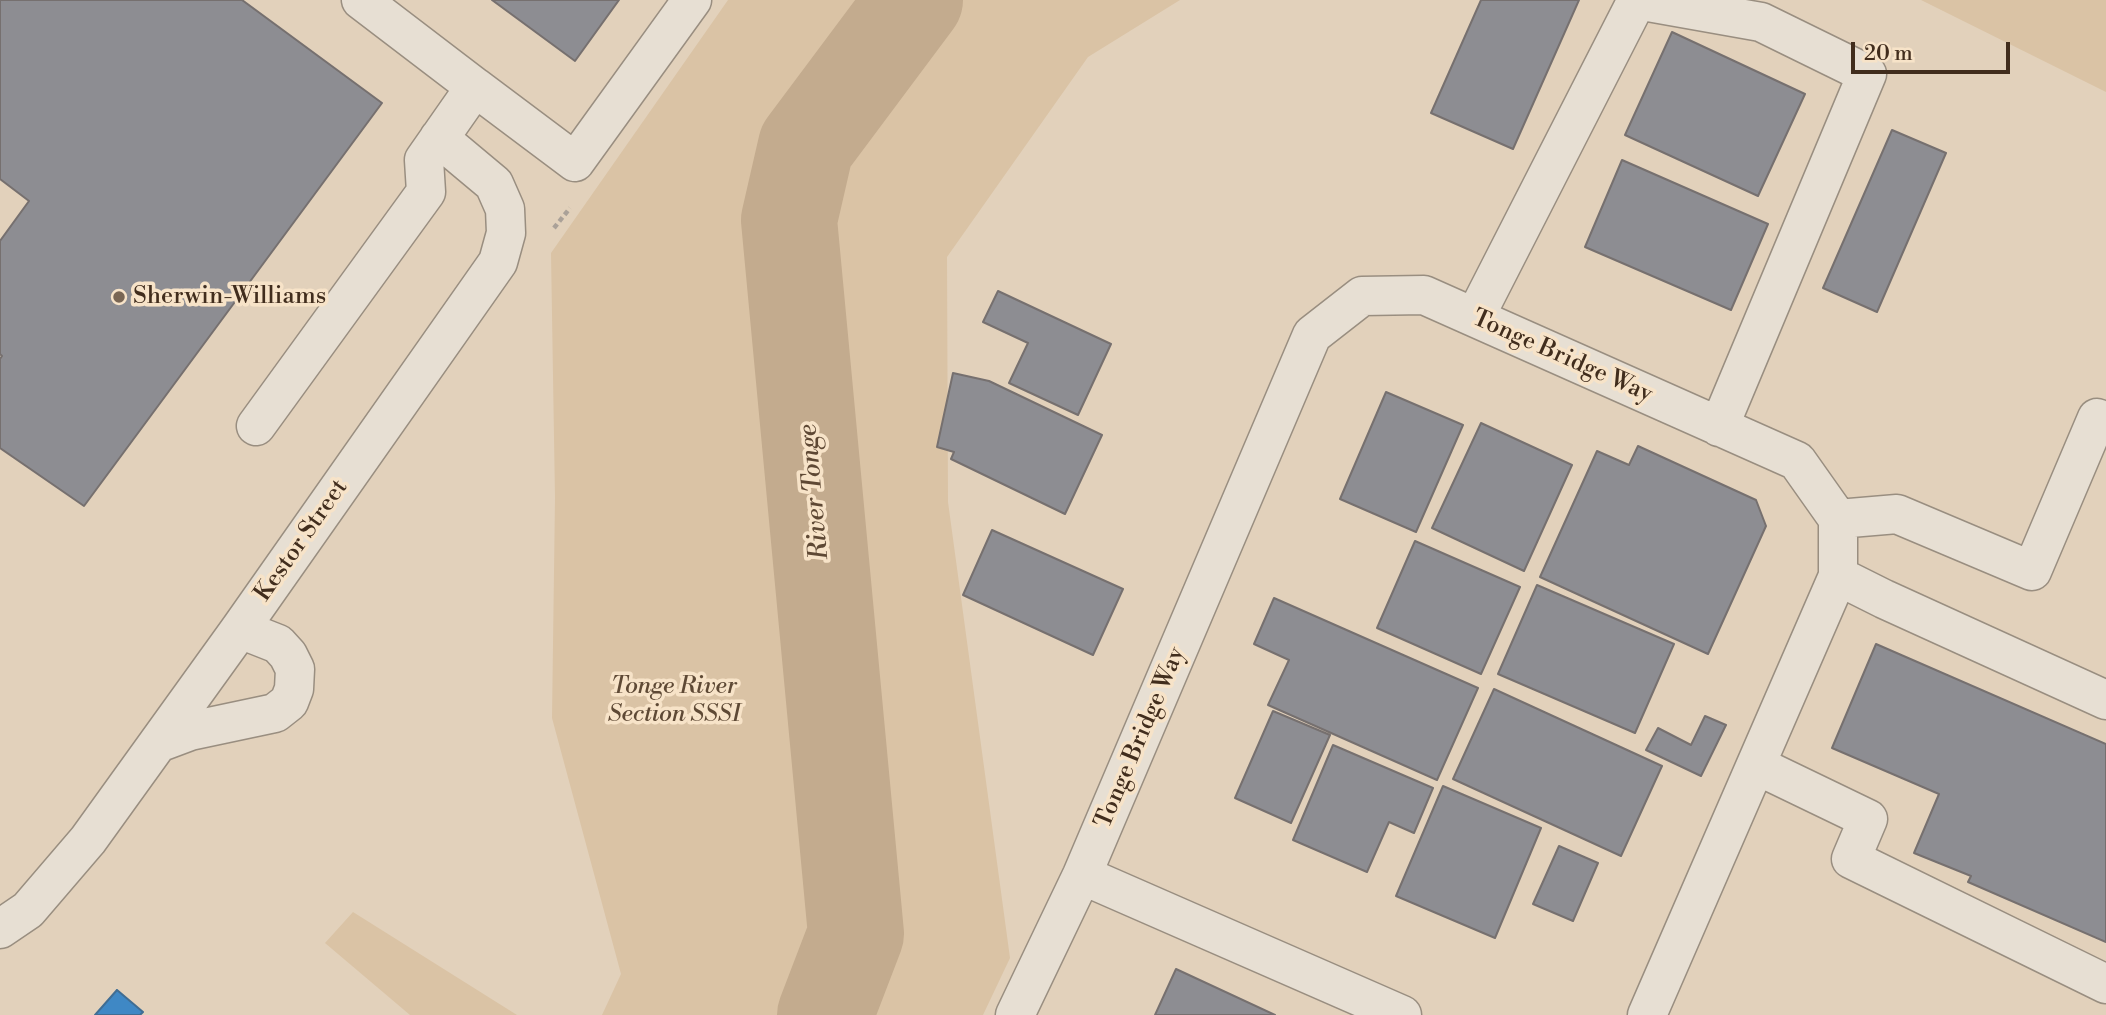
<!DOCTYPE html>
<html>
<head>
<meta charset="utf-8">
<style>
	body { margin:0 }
	#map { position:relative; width:2106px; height:1015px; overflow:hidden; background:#e2d1bb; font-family:"Libre Bodoni",serif }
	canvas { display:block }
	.scale { position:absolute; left:1851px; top:42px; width:159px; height:32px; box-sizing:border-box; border:4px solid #412d1d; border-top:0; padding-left:9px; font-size:21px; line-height:24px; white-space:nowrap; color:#412d1d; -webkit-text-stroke:5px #f7e3c8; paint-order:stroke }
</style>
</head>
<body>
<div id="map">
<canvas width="2106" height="1015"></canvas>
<div class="scale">20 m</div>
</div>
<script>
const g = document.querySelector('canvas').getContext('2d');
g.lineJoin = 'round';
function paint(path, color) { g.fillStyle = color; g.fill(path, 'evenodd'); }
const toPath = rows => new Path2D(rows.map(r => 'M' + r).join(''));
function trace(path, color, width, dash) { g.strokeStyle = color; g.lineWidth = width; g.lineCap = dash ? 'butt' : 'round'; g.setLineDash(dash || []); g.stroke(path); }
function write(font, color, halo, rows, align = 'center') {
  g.font = font + ' "Libre Bodoni",serif'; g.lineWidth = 7; g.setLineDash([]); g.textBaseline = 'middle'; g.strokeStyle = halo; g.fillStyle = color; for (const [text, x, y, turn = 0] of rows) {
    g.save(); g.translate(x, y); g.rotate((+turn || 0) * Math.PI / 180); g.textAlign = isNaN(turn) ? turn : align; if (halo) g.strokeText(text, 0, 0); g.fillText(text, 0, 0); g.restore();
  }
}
paint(toPath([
	[728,0,1180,0,1088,57,947,257,948,502,1010,958,983,1015,602,1015,621,974,552,718,555,498,551,253],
	[1921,0,2106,0,2106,92],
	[353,912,517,1015,410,1015,325,943]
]), '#dac3a5');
const schools = toPath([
	[117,990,143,1012,140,1015,95,1015,117,990]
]);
paint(schools, '#3f88c5');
trace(schools, '#406d93', 2);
const industry = toPath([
	[0,0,242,0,382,103,84,506,0,448,0,359,2,356,0,354,0,241,29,201,0,179,0,0],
	[492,0,619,0,575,61,492,0],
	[1481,0,1579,0,1513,149,1431,113,1481,0],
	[1672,32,1805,94,1758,196,1625,135,1672,32],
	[1892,130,1946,153,1877,312,1823,288,1892,130],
	[1622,160,1768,224,1731,310,1585,247,1622,160],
	[998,291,1111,344,1078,415,1009,383,1028,343,983,322,998,291],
	[953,373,989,381,1102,435,1065,514,951,459,954,452,937,447,953,373],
	[1386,392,1463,425,1416,532,1340,499,1386,392],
	[1481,423,1572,465,1524,571,1432,528,1481,423],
	[1638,446,1756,500,1766,526,1708,654,1540,577,1597,451,1629,465,1638,446],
	[992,530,1123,589,1093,655,963,595,992,530],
	[1415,541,1520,587,1481,674,1377,628,1415,541],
	[1537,585,1674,644,1635,733,1498,674,1537,585],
	[1274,598,1478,688,1437,780,1268,705,1289,660,1254,644,1274,598],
	[1876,644,2106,744,2106,942,1968,882,1971,876,1914,853,1939,794,1832,748,1876,644],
	[1494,689,1662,766,1621,856,1453,779,1494,689],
	[1273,711,1330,735,1291,823,1235,798,1273,711],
	[1705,716,1726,725,1701,776,1646,750,1658,728,1691,745,1705,716],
	[1333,745,1433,788,1414,833,1389,822,1367,872,1293,840,1333,745],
	[1443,786,1541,828,1495,938,1396,896,1443,786],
	[1559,846,1598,863,1573,921,1533,904,1559,846],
	[1176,969,1275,1015,1155,1015,1176,969]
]);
paint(industry, '#8d8d92');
trace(industry, '#76706f', 2);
trace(toPath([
	[825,1015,856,934,789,220,806,146,915,0]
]), '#c3ab8e', 96);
const minor = toPath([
	[475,87,575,162,692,0],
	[1475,317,1637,0,1761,22,1867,74,1719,427],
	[256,426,426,192,424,160,475,87,361,0],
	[1838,519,1897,514,2032,571,2097,418],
	[1838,576,1884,599,2106,700],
	[158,743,190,731,275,713,289,702,294,689,295,669,288,655,278,644,240,629],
	[1756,765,1868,819,1851,859,2106,984],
	[1082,875,1402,1015],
	[0,929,28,910,88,840,240,629,498,262,506,233,505,209,494,184,439,138],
	[1015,1015,1082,875,1312,335,1362,296,1424,295,1797,461,1838,519,1838,576,1647,1015]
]);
trace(minor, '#998e80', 41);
trace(toPath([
	[554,228,570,208]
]), '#aaa198', 4.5, [5, 3.5]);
trace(minor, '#e7dfd3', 38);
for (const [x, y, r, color] of [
	[119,297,7,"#796654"]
]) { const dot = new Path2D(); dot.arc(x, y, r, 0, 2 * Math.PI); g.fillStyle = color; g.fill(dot); trace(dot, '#f7e3c8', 2.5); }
write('24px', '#412d1d', '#f7e3c8', [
	["Sherwin-Williams",133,297]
], 'left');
write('24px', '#412d1d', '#f7e3c8', [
	["Tonge Bridge Way",1562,357,24],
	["Kestor Street",302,541,-55],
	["Tonge Bridge Way",1141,738,-67]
]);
write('italic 24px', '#5e4935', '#f7e3c8', [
	["Tonge River",674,687],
	["Section SSSI",674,715]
]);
write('italic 26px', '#5e4834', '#f7e3c8', [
	["River Tonge",815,492,-95]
]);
</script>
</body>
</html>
